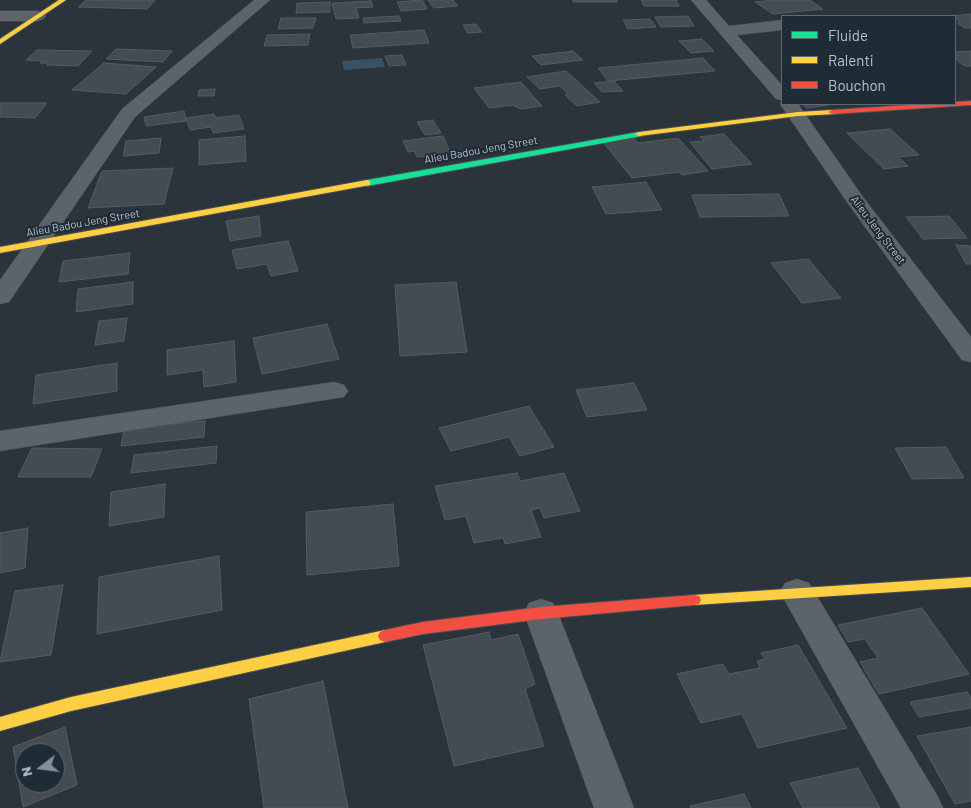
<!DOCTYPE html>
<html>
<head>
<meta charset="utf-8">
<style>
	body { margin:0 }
	#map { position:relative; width:971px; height:808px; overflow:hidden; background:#2c343b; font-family:Barlow,sans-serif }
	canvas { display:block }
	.legend { position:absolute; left:781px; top:15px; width:175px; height:90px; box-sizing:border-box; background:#1f2c36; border:1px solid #5c6872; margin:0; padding:6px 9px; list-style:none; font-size:15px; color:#b7c2cb }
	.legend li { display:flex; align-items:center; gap:10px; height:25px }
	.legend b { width:25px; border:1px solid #5c6872 }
	.north { position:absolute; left:15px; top:743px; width:50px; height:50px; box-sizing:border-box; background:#1f2c36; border:1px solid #5c6872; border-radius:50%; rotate:255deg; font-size:14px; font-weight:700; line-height:20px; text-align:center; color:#b7c2cb }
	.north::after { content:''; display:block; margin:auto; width:18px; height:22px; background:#869099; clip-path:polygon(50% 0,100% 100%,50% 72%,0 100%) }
</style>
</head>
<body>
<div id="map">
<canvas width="971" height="808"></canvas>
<ul class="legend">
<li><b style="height:6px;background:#16e098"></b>Fluide</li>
<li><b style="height:6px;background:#ffcf43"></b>Ralenti</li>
<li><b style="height:6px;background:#f24e42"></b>Bouchon</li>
</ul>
<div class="north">N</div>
</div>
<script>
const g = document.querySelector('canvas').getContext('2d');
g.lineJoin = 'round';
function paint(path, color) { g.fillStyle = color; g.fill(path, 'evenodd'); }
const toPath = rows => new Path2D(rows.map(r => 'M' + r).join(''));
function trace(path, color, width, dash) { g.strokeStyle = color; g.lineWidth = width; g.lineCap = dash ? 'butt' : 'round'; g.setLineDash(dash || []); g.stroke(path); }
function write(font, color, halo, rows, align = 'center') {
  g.font = font + ' Barlow,sans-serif'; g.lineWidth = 4; g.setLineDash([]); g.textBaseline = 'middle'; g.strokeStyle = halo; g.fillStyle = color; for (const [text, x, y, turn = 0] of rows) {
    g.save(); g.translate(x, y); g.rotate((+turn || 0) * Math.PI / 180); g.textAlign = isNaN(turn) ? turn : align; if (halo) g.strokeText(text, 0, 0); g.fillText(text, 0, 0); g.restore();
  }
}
paint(toPath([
	[382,58,385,67,344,70,342,61]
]), '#395164');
const building = toPath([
	[86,0,155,0,147,9,78,7,86,0],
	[422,0,427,9,401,11,397,2,422,0],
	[428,0,453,0,458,6,434,8,428,0],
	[573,0,617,0,617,2,573,2,573,0],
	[641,0,676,0,679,6,644,6,641,0],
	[775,0,810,0,823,9,773,14,755,2,775,0],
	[371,1,373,7,356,8,359,18,336,19,332,3,371,1],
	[330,2,330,12,296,13,297,3,330,2],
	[971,14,971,28,965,28,957,23,961,23,953,16,971,14],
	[399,16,401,21,364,23,363,18,399,16],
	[688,16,694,26,661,27,655,17,688,16],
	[281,18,316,18,313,28,278,29,281,18],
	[650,19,656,27,628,29,623,20,650,19],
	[476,24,482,32,468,33,463,25,476,24],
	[424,30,429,43,353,48,350,35,424,30],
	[310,34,308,45,264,46,267,35,310,34],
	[702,39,714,51,691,53,679,41,702,39],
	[116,49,172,51,163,62,106,59,116,49],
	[37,50,92,51,78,66,47,65,49,63,40,63,42,61,26,60,37,50],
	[573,51,583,60,541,65,532,56,573,51],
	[971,51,971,66,965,66,955,59,955,52,971,51],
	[402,55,406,65,389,66,385,56,402,55],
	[703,58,715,71,608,81,598,68,703,58],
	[104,63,156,67,126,94,72,90,104,63],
	[566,71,600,102,577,106,565,95,568,94,560,86,540,89,527,77,566,71],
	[614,81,623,91,602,92,594,83,614,81],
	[521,82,542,106,521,109,513,105,489,108,474,88,521,82],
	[215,89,214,96,198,96,199,90,215,89],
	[0,103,47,103,35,118,0,117,0,103],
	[802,104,835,104,807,108,802,104],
	[184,111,186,121,146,126,144,117,184,111],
	[214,114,216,118,239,115,244,129,213,133,211,127,190,130,186,118,214,114],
	[433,120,441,133,425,135,417,122,433,120],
	[890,129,919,155,898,157,908,166,884,169,847,133,890,129],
	[724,134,752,164,712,169,690,142,704,141,700,137,724,134],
	[245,136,246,161,199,165,199,140,245,136],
	[443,136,451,154,417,157,414,151,408,152,403,141,443,136],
	[161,138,159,153,123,156,126,141,161,138],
	[634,138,638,143,678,138,708,171,682,175,680,172,632,178,603,142,634,138],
	[173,168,164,204,88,208,102,171,173,168],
	[646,182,662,210,606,214,592,187,646,182],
	[779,194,789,216,700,217,692,195,779,194],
	[259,216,261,236,230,241,226,221,259,216],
	[949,216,967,238,923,239,906,217,949,216],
	[288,241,298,271,271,276,267,264,237,269,232,250,288,241],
	[956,245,971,246,971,264,966,264,956,245],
	[130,253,128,274,59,282,63,261,130,253],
	[808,259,841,298,802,303,771,263,808,259],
	[133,282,133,304,76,312,78,289,133,282],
	[456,282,467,352,400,356,395,285,456,282],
	[127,318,124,341,95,345,99,321,127,318],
	[327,324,339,359,262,374,253,338,327,324],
	[234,341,236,382,204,387,203,370,167,375,167,350,234,341],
	[117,363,117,391,33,404,36,375,117,363],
	[634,383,647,410,587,417,576,390,634,383],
	[529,406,554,447,520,456,509,437,451,451,439,428,529,406],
	[205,421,204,437,121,446,124,429,205,421],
	[217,446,216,463,131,473,134,455,217,446],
	[946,447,964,478,912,479,895,448,946,447],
	[32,448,102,449,91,477,18,477,32,448],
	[517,473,520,481,564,473,580,511,544,518,540,508,531,510,541,537,505,544,503,538,474,543,466,516,445,520,435,486,517,473],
	[165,484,164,517,109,526,111,492,165,484],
	[393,504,399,566,307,575,306,512,393,504],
	[28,528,25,568,0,573,0,533,28,528],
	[219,556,222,610,97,634,99,577,219,556],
	[63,585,51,655,0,662,15,591,63,585],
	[922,608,969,674,879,694,860,662,878,658,865,639,848,642,838,625,922,608],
	[489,632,491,640,518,634,535,684,525,689,544,746,454,766,423,645,489,632],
	[798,645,847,728,758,748,742,714,701,723,677,674,723,664,729,674,760,668,757,661,765,659,761,653,798,645],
	[323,681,348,808,264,808,249,699,323,681],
	[967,692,971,698,971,708,919,717,910,702,967,692],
	[65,727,77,785,23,807,13,747,65,727],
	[25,753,55,753,55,783,25,783,25,753],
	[971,727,971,801,955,804,917,736,971,727],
	[858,768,880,808,803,808,790,783,858,768],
	[744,794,751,808,691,808,690,806,744,794]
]);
paint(building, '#444b51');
trace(building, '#545c63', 1);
const street = toPath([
	[254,0,270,0,135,117,9,302,0,304,0,280,122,109,254,0],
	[691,0,706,0,729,26,782,20,782,30,737,35,782,85,782,100,776,99,691,0],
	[0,11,38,11,43,13,46,16,43,19,38,21,0,21,0,11],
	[782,101,782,104,798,104,863,197,971,337,971,362,962,360,849,205,780,104,782,101],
	[334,382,344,385,348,391,344,397,0,451,0,431,334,382],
	[797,579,809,583,937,795,943,808,901,808,780,592,785,583,797,579],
	[541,599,553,603,558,613,634,808,594,808,524,613,529,603,541,599]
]);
const fast = toPath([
	[639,132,642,132,642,136,367,186,363,183,367,180,639,132]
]);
const slow = toPath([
	[59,0,66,0,0,44,0,39,59,0],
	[832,110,835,110,835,114,798,116,639,136,635,134,639,132,798,112,832,110],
	[367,180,370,181,370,185,0,253,0,247,367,180],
	[971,577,971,587,694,605,689,604,687,600,689,596,694,595,971,577],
	[385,630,390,632,392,636,390,640,385,642,71,711,0,731,0,717,71,697,385,630]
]);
const jam = toPath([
	[971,101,971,105,832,114,828,112,832,110,925,104,955,104,955,102,971,101],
	[694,595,699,596,701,600,699,604,694,605,541,619,423,634,385,642,380,640,378,636,380,632,385,630,423,622,541,607,694,595]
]);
trace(street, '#4a5055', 1);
trace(fast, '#4a5055', 2);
trace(slow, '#4a5055', 2);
trace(jam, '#4a5055', 2);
paint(street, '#5c6369');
paint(fast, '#16e098');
paint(slow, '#ffcf43');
paint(jam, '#f24e42');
write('11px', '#b7c2cb', '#1f2c36', [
	["Alieu Badou Jeng Street",481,150,-10],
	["Alieu Badou Jeng Street",83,223,-10],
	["Alieu Jeng Street",878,230,53]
]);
</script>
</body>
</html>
